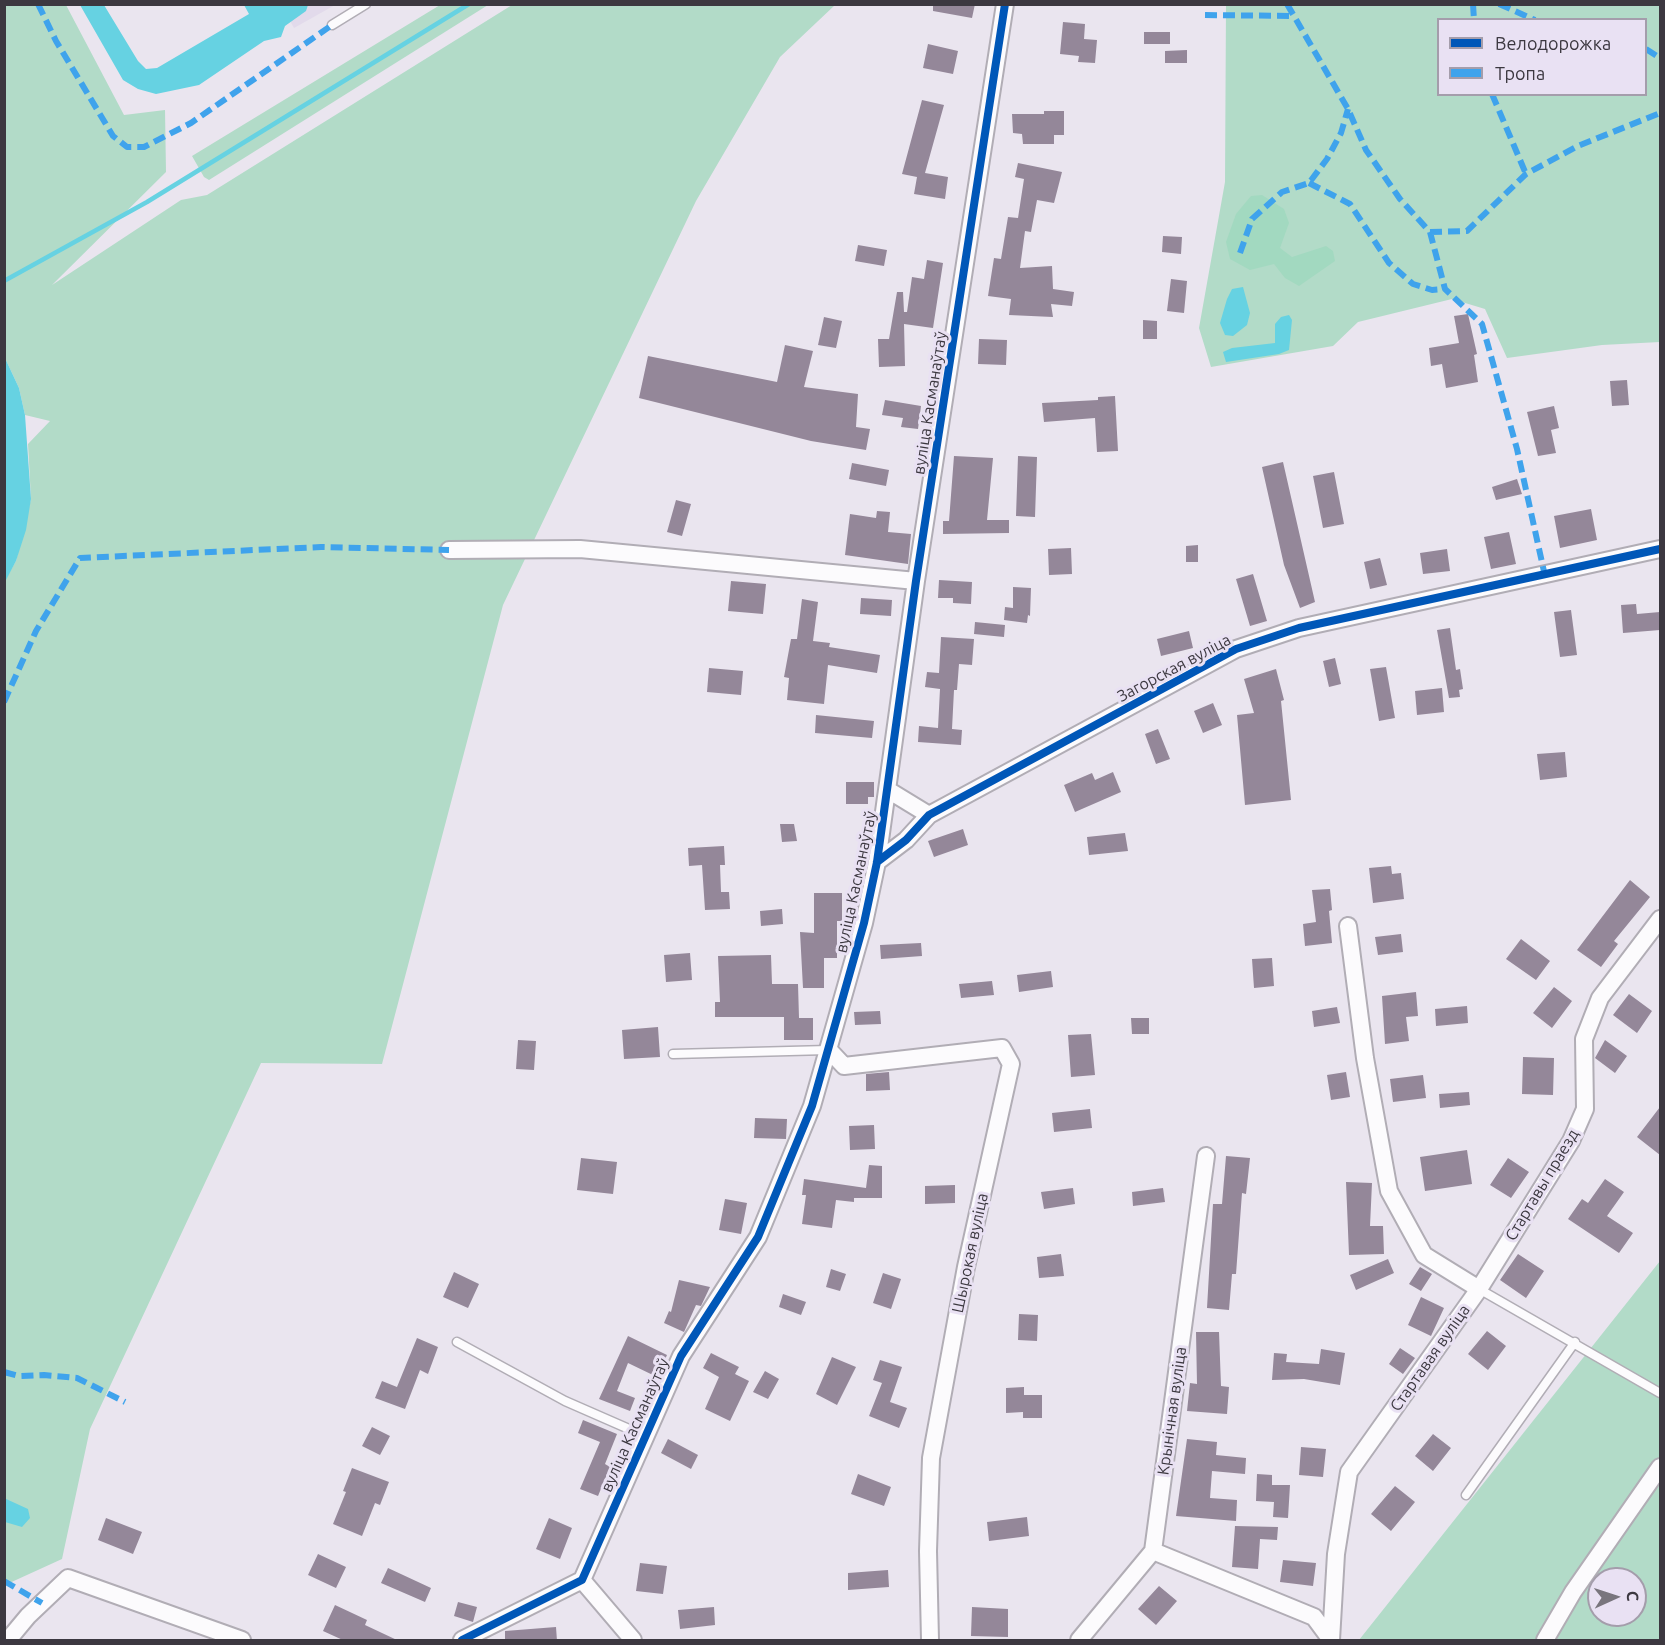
<!DOCTYPE html>
<html>
<head>
<meta charset="utf-8">
<style>
	body { margin:0 }
	#map { position:relative; width:1665px; height:1645px; overflow:hidden; background:#eae5ef; font-family:Ubuntu,sans-serif }
	canvas { display:block }
	.frame { position:absolute; inset:0; border:6px solid #3c3840; pointer-events:none }
	.legend { position:absolute; left:1437px; top:18px; width:210px; height:78px; box-sizing:border-box; background:#e9e1f3; border:2px solid #a49dab; margin:0; padding:8px 10px; list-style:none; font-size:18px; color:#3c3840 }
	.legend li { display:flex; align-items:center; gap:12px; height:30px }
	.legend b { width:30px; border:2px solid #a49dab }
	.north { position:absolute; left:1587px; top:1567px; width:60px; height:60px; box-sizing:border-box; background:#e9e1f3; border:2px solid #a49dab; border-radius:50%; rotate:87deg; font-size:16px; font-weight:700; line-height:24px; text-align:center; color:#3c3840 }
	.north::after { content:''; display:block; margin:auto; width:21px; height:27px; background:#79757d; clip-path:polygon(50% 0,100% 100%,50% 72%,0 100%) }
</style>
</head>
<body>
<div id="map">
<canvas width="1665" height="1645"></canvas>
<div class="frame"></div>
<ul class="legend">
<li><b style="height:8px;background:#0057b8"></b>Велодорожка</li>
<li><b style="height:8px;background:#3fa3ec"></b>Тропа</li>
</ul>
<div class="north">С</div>
</div>
<script>
const g = document.querySelector('canvas').getContext('2d');
g.lineJoin = 'round';
function paint(path, color) { g.fillStyle = color; g.fill(path, 'evenodd'); }
const toPath = rows => new Path2D(rows.map(r => 'M' + r).join(''));
function trace(path, color, width, dash) { g.strokeStyle = color; g.lineWidth = width; g.lineCap = dash ? 'butt' : 'round'; g.setLineDash(dash || []); g.stroke(path); }
function write(font, color, halo, rows, align = 'center') {
  g.font = font + ' Ubuntu,sans-serif'; g.lineWidth = 6; g.setLineDash([]); g.textBaseline = 'middle'; g.strokeStyle = halo; g.fillStyle = color; for (const [text, x, y, turn = 0] of rows) {
    g.save(); g.translate(x, y); g.rotate((+turn || 0) * Math.PI / 180); g.textAlign = isNaN(turn) ? turn : align; if (halo) g.strokeText(text, 0, 0); g.fillText(text, 0, 0); g.restore();
  }
}
paint(toPath([
	[281,5,335,5,294,28]
]), '#e2daeb');
paint(toPath([
	[5,5,66,5,124,115,165,110,166,172,52,285,181,200,207,195,512,5,835,5,780,57,696,201,503,605,382,1064,261,1063,90,1429,62,1559,5,1585,4,582,16,561,31,499,28,444,50,421,25,415,19,388,5,358],
	[440,5,488,5,209,180,204,177,192,156],
	[1226,5,1660,5,1660,342,1602,345,1507,358,1485,309,1452,299,1358,322,1333,346,1211,367,1199,328,1225,182],
	[1438,20,1646,20,1646,94,1438,94],
	[1660,1261,1660,1640,1359,1640],
	[1599,1579,1635,1579,1635,1615,1599,1615]
]), '#b2dbc8');
paint(toPath([
	[1262,195,1284,209,1289,223,1280,248,1292,257,1326,246,1333,251,1335,261,1299,286,1285,278,1274,264,1250,270,1230,259,1226,242,1236,214,1251,196]
]), '#a2d9c0');
paint(toPath([
	[80,5,104,5,138,61,146,69,157,68,249,14,244,5,308,5,306,11,285,26,281,37,264,41,199,85,156,94,138,89,123,80],
	[1243,287,1250,313,1247,325,1233,336,1225,335,1220,323,1227,299,1232,289],
	[1289,315,1292,320,1289,350,1279,354,1226,362,1223,352,1232,348,1275,343,1275,324,1281,317],
	[5,358,19,388,25,415,31,499,26,530,16,561,5,582],
	[4,1498,28,1509,30,1518,22,1527,5,1522]
]), '#66d2e2');
trace(toPath([
	[4,281,147,202,469,4]
]), '#66d2e2', 4.5);
paint(toPath([
	[933,4,975,4,972,18,933,11],
	[1063,22,1085,24,1084,39,1097,40,1095,63,1078,62,1079,56,1060,54],
	[1144,32,1170,32,1170,44,1144,44],
	[928,44,958,51,953,74,923,68],
	[1187,50,1187,63,1165,63,1165,51],
	[922,100,944,105,925,173,948,177,945,199,914,194,917,177,902,174],
	[1044,111,1064,111,1064,135,1054,135,1054,144,1023,144,1022,134,1013,133,1012,114,1044,114],
	[1018,163,1062,172,1054,203,1037,200,1031,232,1025,231,1020,268,1052,266,1053,289,1074,292,1072,306,1051,304,1053,317,1009,315,1011,299,988,296,994,258,1001,259,1008,217,1018,218,1024,179,1015,177],
	[1163,236,1182,237,1181,254,1162,252],
	[858,245,887,250,884,266,855,261],
	[927,260,943,263,933,328,904,324,905,366,879,367,878,339,889,339,897,292,903,292,904,312,907,312,912,277,924,279],
	[1171,279,1187,281,1184,313,1167,311],
	[1468,314,1477,354,1474,355,1478,382,1446,388,1442,364,1431,366,1429,348,1459,343,1454,316],
	[824,317,842,321,836,348,818,345],
	[1143,320,1157,321,1157,339,1143,339],
	[979,339,1007,340,1006,365,978,364],
	[785,345,813,351,804,387,858,394,856,427,870,429,866,450,811,441,639,398,648,356,777,382],
	[1627,380,1629,405,1612,406,1610,381],
	[1115,396,1118,451,1097,452,1095,418,1044,422,1042,403,1098,400,1098,397],
	[885,400,921,406,918,429,901,427,903,418,882,415],
	[1554,406,1559,428,1551,430,1556,453,1538,456,1527,412],
	[954,456,993,458,987,520,1009,520,1009,533,943,534,943,521,949,521],
	[1018,456,1037,457,1035,517,1016,516],
	[1283,462,1315,602,1300,608,1284,565,1262,467],
	[852,463,889,470,886,486,849,479],
	[1334,472,1344,524,1323,528,1313,476],
	[1517,479,1522,494,1496,500,1492,487],
	[676,500,691,504,682,536,667,532],
	[1591,509,1597,540,1560,548,1554,516],
	[877,511,890,512,888,532,911,534,908,564,845,555,850,514,876,518],
	[1509,532,1516,564,1491,569,1484,537],
	[1198,545,1198,562,1186,562,1186,546],
	[1071,548,1072,574,1049,575,1048,549],
	[1447,549,1450,571,1423,574,1420,553],
	[1380,558,1387,585,1370,589,1364,562],
	[1253,574,1267,621,1250,626,1236,579],
	[939,580,972,582,971,604,953,603,953,598,938,598],
	[731,581,766,584,763,614,728,611],
	[1013,587,1031,588,1030,616,1028,615,1027,623,1004,620,1005,607,1013,608],
	[861,598,892,600,891,616,860,614],
	[802,599,818,602,813,641,830,643,829,647,880,655,877,673,828,665,824,704,787,700,789,678,784,677,791,639,797,639],
	[1636,604,1637,614,1660,612,1660,630,1623,633,1621,605],
	[1571,610,1577,655,1560,657,1554,612],
	[975,622,1005,625,1004,637,974,634],
	[1450,628,1456,670,1460,669,1463,689,1459,690,1460,697,1449,698,1437,630],
	[1189,631,1193,648,1161,656,1157,639],
	[941,637,974,639,972,665,959,664,957,690,954,690,952,729,962,730,961,745,918,742,919,726,938,728,940,689,925,687,927,672,939,673],
	[1335,658,1341,684,1329,687,1323,661],
	[1386,667,1395,718,1379,721,1370,669],
	[709,668,743,671,741,695,707,692],
	[1276,669,1284,700,1281,701,1291,800,1245,805,1237,715,1254,713,1244,679],
	[1442,688,1444,712,1417,715,1415,691],
	[1213,703,1222,725,1203,733,1194,711],
	[816,715,874,721,872,738,815,733],
	[1158,729,1170,759,1156,764,1145,734],
	[1565,752,1567,777,1540,780,1537,754],
	[1113,772,1121,792,1075,812,1064,785,1092,773,1095,780],
	[846,782,874,782,874,797,868,797,868,804,846,804],
	[780,824,794,824,797,841,782,842],
	[963,829,968,845,934,857,928,841],
	[1125,833,1128,851,1089,855,1087,837],
	[724,846,725,865,720,865,721,892,729,892,730,909,705,910,702,865,689,866,688,848],
	[1391,866,1392,874,1401,873,1404,899,1373,903,1369,868],
	[1630,880,1650,897,1614,941,1618,944,1601,967,1577,950],
	[1330,889,1332,910,1329,911,1332,943,1305,946,1303,924,1316,922,1312,890],
	[814,893,842,893,842,921,837,921,837,958,824,958,824,988,803,988,800,932,814,933],
	[782,909,783,924,761,926,760,911],
	[1401,934,1403,952,1378,955,1375,937],
	[1521,939,1550,961,1536,980,1506,959],
	[921,943,922,956,881,959,880,945],
	[690,953,692,980,666,982,664,955],
	[771,955,772,984,798,984,799,1018,813,1018,813,1040,784,1040,784,1017,715,1017,715,1002,720,1002,718,956],
	[1272,958,1274,986,1254,988,1252,959],
	[1051,971,1053,987,1019,992,1017,975],
	[992,981,994,995,961,998,959,984],
	[1554,987,1572,1001,1552,1028,1533,1013],
	[1416,992,1418,1016,1406,1017,1409,1041,1385,1044,1382,996],
	[1629,994,1652,1011,1637,1033,1613,1015],
	[1467,1006,1468,1023,1436,1026,1435,1009],
	[1337,1007,1340,1023,1314,1027,1312,1011],
	[880,1011,881,1024,855,1025,854,1012],
	[1131,1018,1149,1018,1149,1034,1132,1034],
	[658,1027,660,1057,624,1059,622,1030],
	[1091,1034,1095,1075,1071,1077,1068,1035],
	[518,1040,536,1041,534,1070,516,1069],
	[1605,1040,1627,1056,1615,1073,1595,1058],
	[1523,1057,1554,1058,1553,1095,1522,1094],
	[889,1072,890,1090,866,1091,866,1074],
	[1346,1072,1350,1097,1331,1100,1327,1075],
	[1423,1075,1426,1098,1393,1102,1390,1079],
	[1469,1092,1470,1105,1440,1108,1439,1094],
	[1660,1107,1660,1155,1637,1137],
	[1090,1109,1092,1128,1054,1132,1052,1113],
	[755,1118,787,1119,786,1139,754,1138],
	[874,1125,875,1149,850,1150,849,1126],
	[1467,1150,1472,1184,1425,1191,1420,1157],
	[1226,1156,1250,1158,1246,1194,1242,1193,1236,1274,1232,1274,1229,1310,1207,1308,1213,1204,1222,1204],
	[581,1158,617,1162,613,1194,577,1190],
	[1508,1158,1529,1172,1511,1198,1490,1185],
	[869,1165,882,1166,882,1198,854,1198,854,1202,836,1200,832,1228,802,1224,806,1195,802,1195,804,1179,866,1188],
	[1605,1179,1624,1192,1607,1216,1633,1233,1619,1253,1568,1219,1582,1199,1588,1203],
	[1346,1182,1372,1183,1370,1226,1383,1226,1384,1254,1349,1255],
	[955,1185,955,1203,925,1204,925,1186],
	[1073,1188,1075,1204,1044,1209,1041,1192],
	[1163,1188,1165,1202,1133,1206,1132,1192],
	[725,1199,747,1203,741,1234,719,1230],
	[1061,1254,1064,1276,1039,1278,1037,1257],
	[1518,1254,1544,1271,1526,1298,1500,1280],
	[1388,1259,1394,1273,1356,1290,1350,1275],
	[1420,1267,1432,1274,1421,1291,1409,1284],
	[831,1269,846,1274,840,1291,826,1287],
	[454,1272,479,1284,468,1308,443,1297],
	[883,1273,901,1279,891,1309,873,1303],
	[679,1280,710,1287,701,1306,696,1305,684,1332,664,1323,669,1311,671,1312],
	[783,1294,806,1302,801,1315,779,1307],
	[1421,1297,1444,1308,1431,1336,1408,1325],
	[1019,1314,1038,1315,1037,1341,1018,1340],
	[1487,1331,1506,1346,1488,1370,1468,1354],
	[1196,1332,1219,1332,1221,1386,1229,1387,1227,1414,1187,1411,1190,1383,1197,1384],
	[628,1336,667,1355,657,1377,628,1363,617,1391,635,1398,630,1411,599,1399],
	[417,1338,438,1347,428,1374,420,1370,405,1409,375,1398,382,1381,397,1387],
	[1400,1348,1415,1358,1403,1374,1389,1364],
	[1321,1349,1345,1353,1340,1385,1304,1379,1272,1380,1274,1353,1287,1354,1286,1362,1319,1364],
	[711,1353,739,1367,735,1374,749,1381,730,1421,705,1409,719,1377,703,1368],
	[832,1357,856,1367,837,1405,816,1394],
	[880,1360,902,1367,890,1402,907,1408,899,1428,869,1416,882,1383,873,1380],
	[765,1371,779,1379,768,1399,753,1392],
	[1024,1387,1024,1395,1042,1395,1042,1418,1023,1418,1023,1412,1006,1413,1006,1388],
	[583,1420,617,1434,605,1464,610,1467,598,1496,580,1489,600,1442,578,1433],
	[372,1427,390,1436,380,1455,362,1446],
	[1433,1434,1451,1448,1433,1471,1415,1456],
	[668,1439,698,1455,691,1469,661,1453],
	[1187,1439,1217,1442,1216,1455,1246,1458,1245,1474,1212,1471,1210,1498,1237,1500,1236,1521,1176,1516],
	[1301,1447,1326,1449,1323,1477,1299,1475],
	[352,1468,389,1482,380,1505,375,1503,362,1536,333,1524,346,1492,343,1491],
	[858,1474,891,1487,884,1506,851,1494],
	[1257,1474,1272,1475,1272,1485,1290,1485,1288,1518,1273,1517,1274,1502,1256,1501],
	[1395,1486,1415,1502,1391,1531,1371,1514],
	[1027,1517,1029,1536,989,1541,987,1522],
	[106,1518,142,1532,133,1554,98,1540],
	[549,1518,572,1528,560,1559,536,1549],
	[1235,1526,1278,1527,1277,1540,1260,1539,1258,1569,1232,1567],
	[318,1554,346,1567,336,1588,308,1575],
	[1283,1560,1316,1563,1313,1586,1280,1582],
	[640,1563,667,1566,663,1594,636,1591],
	[388,1568,431,1588,425,1602,381,1583],
	[888,1570,889,1587,848,1590,848,1573],
	[1159,1586,1177,1601,1156,1625,1138,1609],
	[458,1602,477,1607,473,1622,454,1616],
	[335,1605,367,1620,365,1625,399,1641,345,1641,323,1631],
	[714,1607,715,1625,680,1629,678,1610],
	[972,1607,1008,1609,1008,1637,971,1636],
	[556,1627,557,1641,505,1641,505,1631]
]), '#948799');
const service = toPath([
	[332,25,366,4],
	[673,1054,828,1050],
	[1479,1289,1660,1393],
	[457,1342,565,1401,645,1436],
	[1466,1495,1575,1342]
]);
const minor = toPath([
	[449,550,580,549,916,581],
	[888,790,929,815],
	[877,862,906,840,929,815,1236,649,1299,628,1660,549],
	[829,1050,844,1066,1002,1048,1011,1064,966,1267,931,1458,928,1551,930,1640],
	[1479,1289,1571,1141,1585,1109,1584,1039,1600,998,1660,919],
	[1153,1551,1314,1617,1331,1640],
	[582,1580,633,1640],
	[8,1640,28,1616,68,1578,242,1640],
	[462,1640,582,1580,681,1356,758,1237,812,1106,864,923,877,862,916,581,1005,4],
	[1079,1640,1153,1551,1206,1156],
	[1331,1640,1336,1554,1349,1472,1479,1289,1424,1255,1389,1191,1365,1058,1348,926],
	[1545,1640,1573,1592,1660,1467]
]);
trace(service, '#b1adb5', 11);
trace(minor, '#b1adb5', 20);
trace(service, '#fcfbfd', 8);
trace(minor, '#fcfbfd', 16);
trace(toPath([
	[38,4,56,41,113,136,127,147,144,147,191,123,332,25],
	[1287,4,1348,109,1366,150,1400,199,1430,232,1445,289,1482,324,1517,449,1545,576],
	[1473,4,1474,20],
	[1499,4,1535,20],
	[1205,15,1294,16],
	[1646,49,1660,58],
	[1492,94,1526,174],
	[1309,183,1350,204,1389,263,1413,284,1432,290,1445,289],
	[1430,232,1467,231,1526,174,1578,146,1660,113],
	[1240,253,1252,219,1282,192,1309,183,1327,159,1341,133,1348,109],
	[4,702,36,631,80,558,321,547,449,550],
	[4,1372,19,1376,44,1375,77,1378,125,1402],
	[4,1581,42,1603]
]), '#3fa3ec', 6, [12, 6]);
trace(toPath([
	[877,862,906,840,929,815,1236,649,1299,628,1660,549],
	[462,1640,582,1580,681,1356,758,1237,812,1106,864,923,877,862,916,581,1005,4]
]), '#0057b8', 8);
write('16px', '#3c3840', '#e9e1f3', [
	["вуліца Касманаўтаў",930,403,-81],
	["Загорская вуліца",1174,668,-28],
	["вуліца Касманаўтаў",856,882,-78],
	["Стартавы праезд",1542,1185,-59],
	["Шырокая вуліца",970,1253,-78],
	["Стартавая вуліца",1430,1358,-55],
	["Крынічная вуліца",1172,1411,-82],
	["вуліца Касманаўтаў",635,1425,-66]
]);
</script>
</body>
</html>
